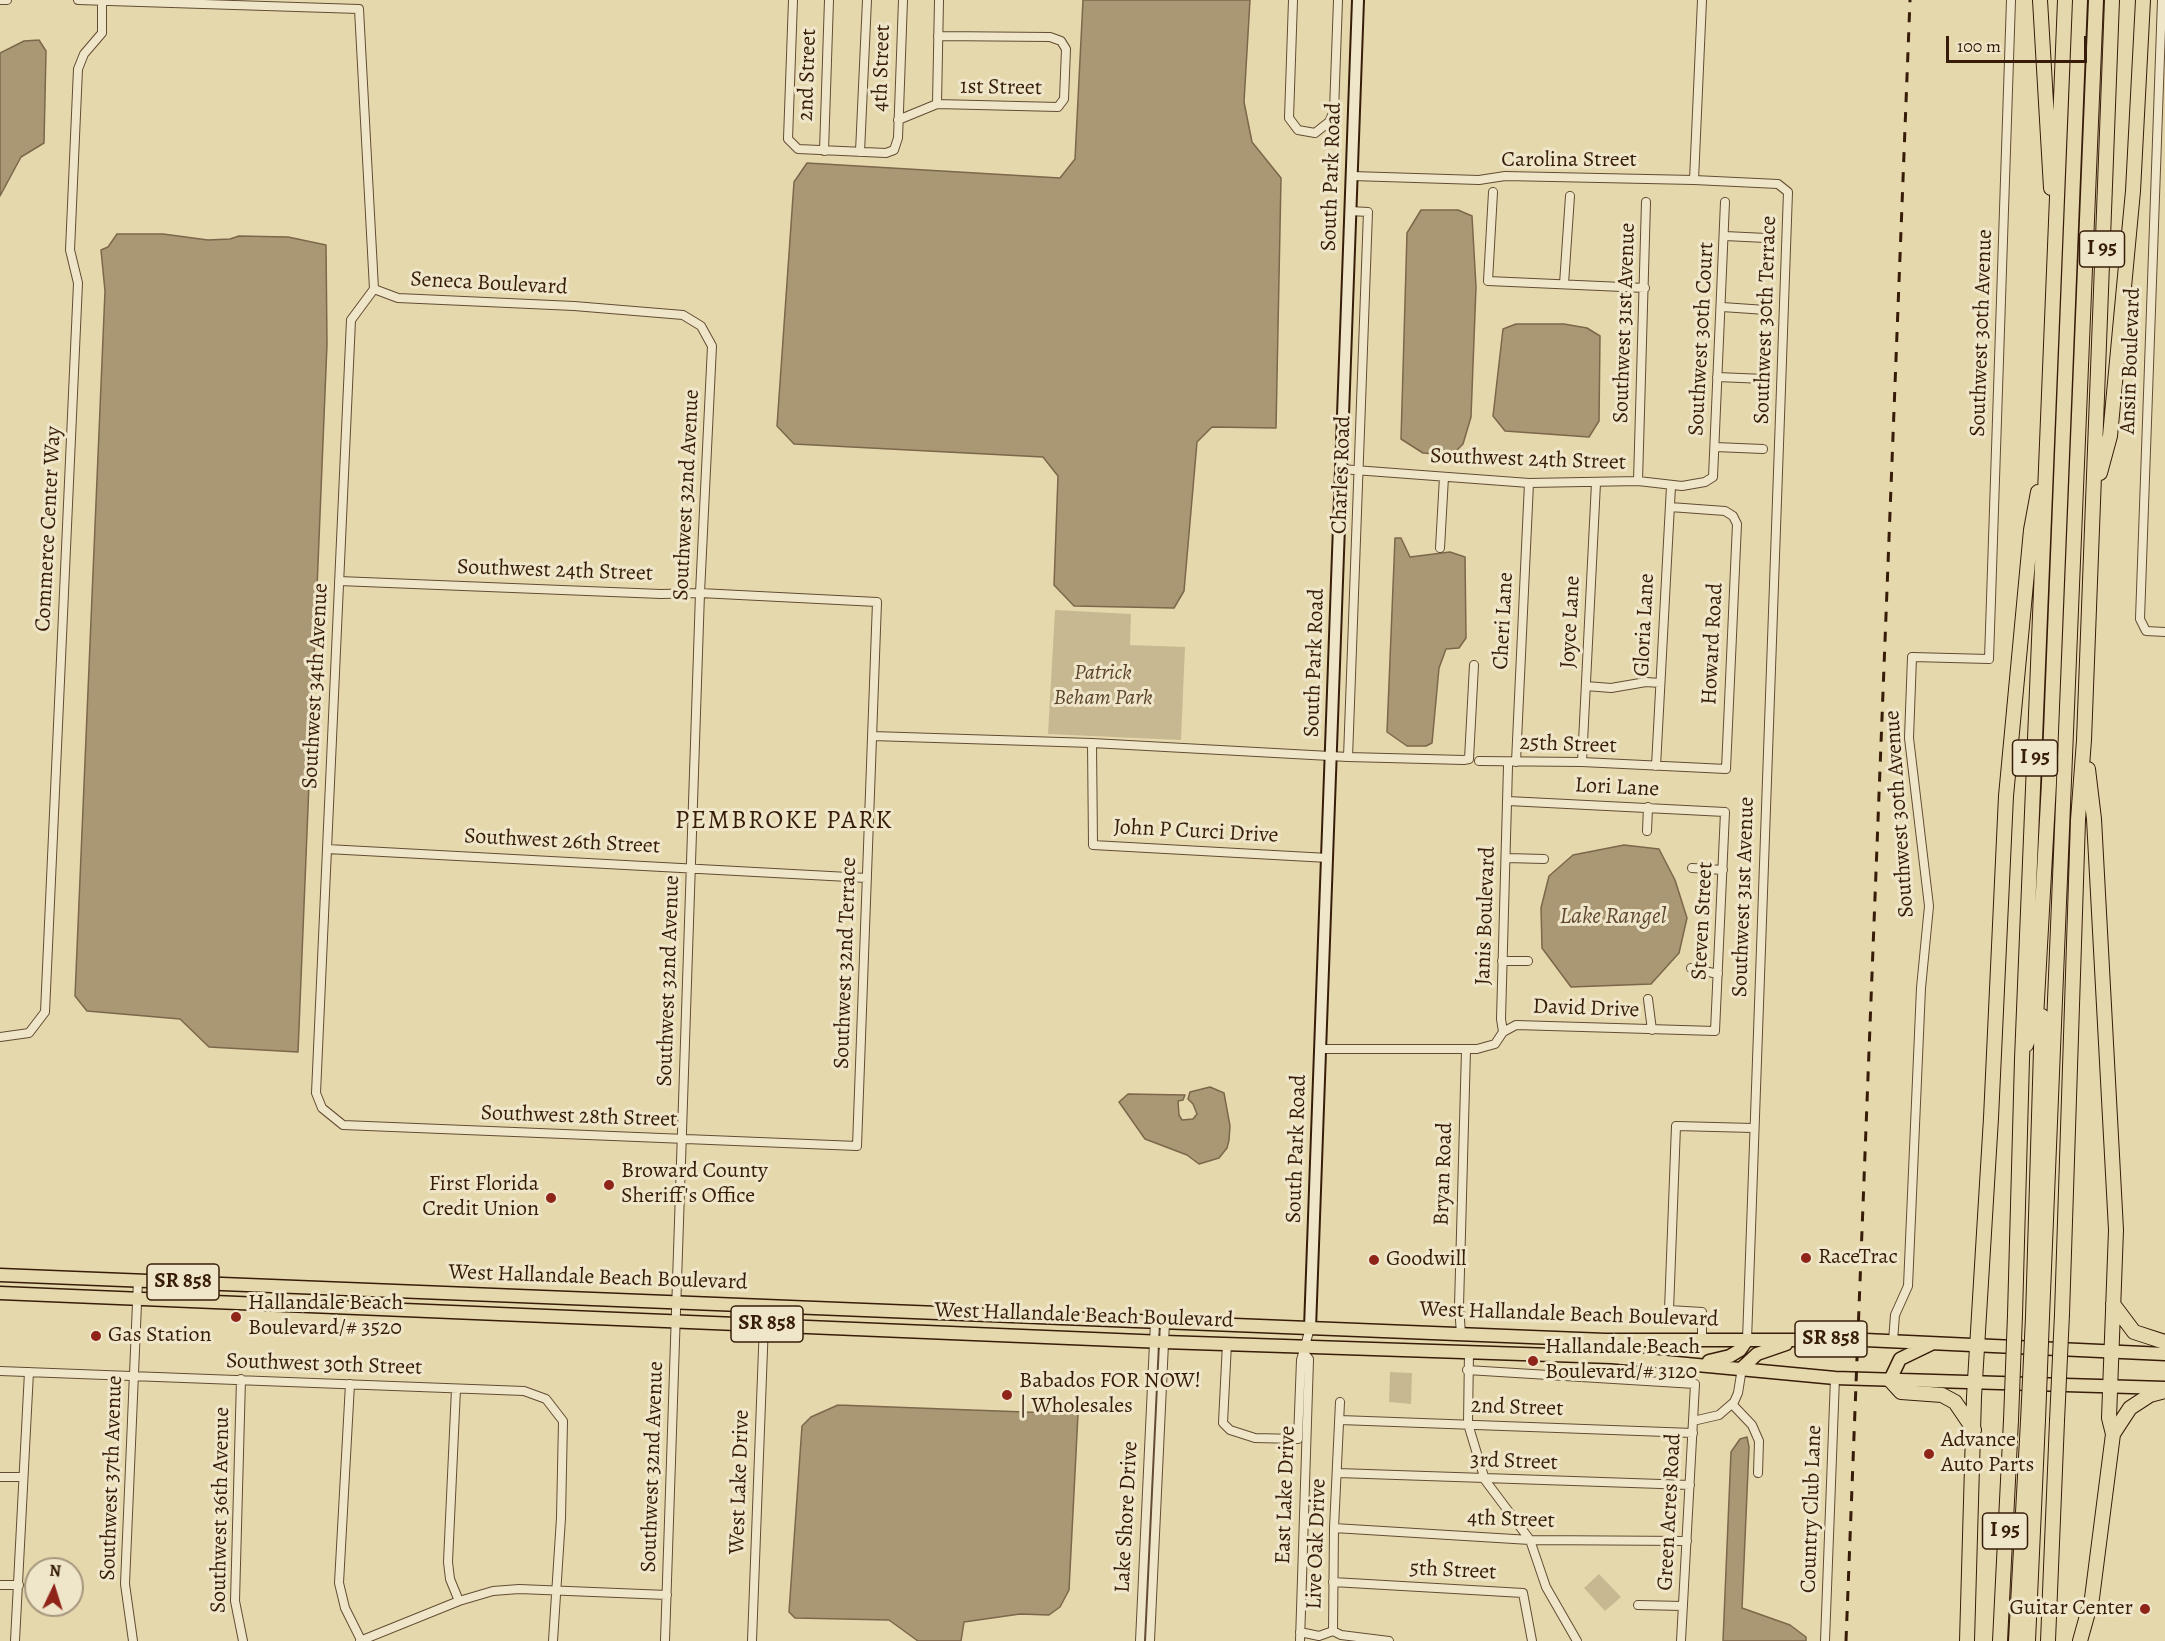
<!DOCTYPE html>
<html>
<head>
<meta charset="utf-8">
<style>
	body { margin:0 }
	#map { position:relative; width:2165px; height:1641px; overflow:hidden; background:#e6d8ad; font-family:Alegreya,serif }
	canvas { display:block }
	.north { position:absolute; left:24px; top:1557px; width:60px; height:60px; box-sizing:border-box; background:#efe6ca; border:2px solid #a5967d; border-radius:50%; rotate:4deg; font-size:16px; font-weight:700; line-height:24px; text-align:center; color:#371d09 }
	.north::after { content:''; display:block; margin:auto; width:21px; height:27px; background:#8f2418; clip-path:polygon(50% 0,100% 100%,50% 72%,0 100%) }
	.scale { position:absolute; left:1946px; top:36px; width:141px; height:27px; box-sizing:border-box; border:3px solid #371d09; border-top:0; padding-left:8px; font-size:18px; line-height:21px; white-space:nowrap; color:#371d09; -webkit-text-stroke:4px #efe6ca; paint-order:stroke }
</style>
</head>
<body>
<div id="map">
<canvas width="2165" height="1641"></canvas>
<div class="north">N</div>
<div class="scale">100 m</div>
</div>
<script>
const g = document.querySelector('canvas').getContext('2d');
g.lineJoin = 'round';
function paint(path, color) { g.fillStyle = color; g.fill(path, 'evenodd'); }
const toPath = rows => new Path2D(rows.map(r => 'M' + r).join(''));
function trace(path, color, width, dash) { g.strokeStyle = color; g.lineWidth = width; g.lineCap = dash ? 'butt' : 'round'; g.setLineDash(dash || []); g.stroke(path); }
function write(font, color, halo, rows, align = 'center') {
  g.font = font + ' Alegreya,serif'; g.lineWidth = 6; g.setLineDash([]); g.textBaseline = 'middle'; g.strokeStyle = halo; g.fillStyle = color; for (const [text, x, y, turn = 0] of rows) {
    g.save(); g.translate(x, y); g.rotate((+turn || 0) * Math.PI / 180); g.textAlign = isNaN(turn) ? turn : align; if (halo) g.strokeText(text, 0, 0); g.fillText(text, 0, 0); g.restore();
  }
}
paint(toPath([
	[1055,610,1131,614,1130,645,1185,647,1181,740,1048,734],
	[1390,1372,1412,1373,1411,1404,1389,1402],
	[1599,1574,1621,1597,1605,1611,1584,1588]
]), '#c8b891');
const water = toPath([
	[1083,0,1250,0,1244,102,1252,142,1281,178,1276,428,1212,427,1197,442,1184,591,1174,608,1074,606,1054,585,1058,476,1043,457,794,444,777,426,794,182,807,163,1060,178,1075,159,1083,0],
	[39,40,46,51,44,143,21,157,0,196,0,53,24,41,39,40],
	[1421,210,1458,210,1472,216,1476,287,1471,417,1463,444,1452,455,1423,453,1401,439,1407,233,1421,210],
	[117,234,163,234,208,240,230,239,239,236,288,237,326,245,327,344,298,1052,209,1047,180,1019,87,1011,75,996,105,291,101,250,108,247,117,234],
	[1516,324,1564,324,1587,328,1600,336,1599,421,1589,437,1505,431,1493,416,1503,329,1516,324],
	[1395,538,1401,538,1410,557,1450,552,1465,557,1466,638,1459,648,1446,649,1439,668,1432,743,1426,746,1407,746,1387,732,1395,538],
	[1624,845,1659,849,1675,880,1687,918,1679,953,1651,984,1571,987,1542,948,1541,908,1549,876,1573,855,1624,845],
	[1210,1087,1224,1093,1230,1126,1229,1140,1227,1148,1219,1158,1199,1164,1187,1155,1145,1139,1119,1102,1128,1094,1185,1095,1183,1100,1178,1101,1179,1115,1182,1120,1193,1119,1197,1114,1193,1104,1188,1099,1190,1092,1210,1087],
	[838,1405,1078,1414,1069,1590,1060,1607,1049,1615,1020,1614,964,1622,961,1641,918,1641,889,1620,795,1618,789,1612,802,1426,811,1417,838,1405],
	[1747,1437,1749,1447,1742,1608,1790,1625,1806,1637,1806,1641,1723,1641,1731,1452,1740,1439,1747,1437]
]);
paint(water, '#aa9875');
trace(water, '#7c674a', 1.5);
const street = toPath([
	[0,0,7,0],
	[78,0,359,9,374,289,398,298,574,306,683,315,701,326,712,346,700,593,665,1641],
	[793,0,788,139,798,149,886,153,894,150,898,138,903,0],
	[1293,0,1289,118,1298,130,1315,133,1329,122,1334,111,1338,0],
	[2162,0,2140,619,2146,631,2165,632],
	[937,104,939,0],
	[898,120,937,104,1058,107,1064,99,1066,49,1061,41,1050,37,938,36],
	[824,151,829,0],
	[860,152,867,0],
	[1352,176,1479,180,1505,176,1694,180,1778,184,1788,192,1747,1340],
	[1694,180,1702,0],
	[1493,192,1488,281,1645,288],
	[1725,236,1766,238],
	[1564,284,1570,196],
	[1722,307,1766,310],
	[1717,377,1765,379],
	[1715,447,1763,449],
	[1341,469,1529,483,1638,481,1682,486,1705,482,1713,477,1725,202],
	[1638,481,1646,202],
	[1440,548,1444,477],
	[339,581,661,594,700,593,877,602,857,1146,343,1125,322,1108,316,1093,327,849,351,320,374,289],
	[1586,686,1611,688,1646,682,1660,683],
	[872,736,1092,743,1348,757,1464,760,1469,759,1474,665],
	[1092,743,1093,845,1328,858],
	[1348,757,1368,212,1350,211],
	[1479,761,1582,762,1726,769,1737,524,1733,516,1725,511,1670,507],
	[1516,762,1529,483],
	[1582,762,1596,483],
	[1656,766,1671,486],
	[1647,831,1648,807],
	[327,849,867,878],
	[1507,858,1544,859],
	[1692,868,1723,870],
	[1502,961,1528,961],
	[1691,968,1718,974],
	[1648,999,1652,1030],
	[1503,1032,1501,1019,1508,766],
	[0,1037,29,1033,45,1012,78,283,70,250,78,69,84,54,102,33,102,1],
	[1320,1049,1477,1049,1495,1044,1503,1032,1516,1025,1715,1031,1725,812,1508,801],
	[1461,1334,1459,1306,1466,1050],
	[1702,1341,1702,1312,1669,1310,1676,1126,1753,1128],
	[1893,1341,1895,1315,1908,1286,1921,988,1929,906,1909,738,1912,657,1989,659,2011,0],
	[1227,1343,1223,1423,1230,1430,1255,1438,1298,1439,1301,1360,1310,1328],
	[1469,1352,1468,1424,1485,1480,1530,1540,1546,1587,1577,1641],
	[1467,1370,1695,1384,1681,1641],
	[0,1371,524,1391,546,1399,563,1421,561,1518,553,1641],
	[241,1379,235,1601,243,1641],
	[350,1384,339,1583,345,1608,361,1640],
	[456,1389,448,1562,450,1579,459,1601],
	[1340,1402,1334,1528,1333,1631,1341,1635,1389,1641],
	[1732,1404,1752,1425,1759,1441,1758,1473],
	[1340,1420,1693,1433],
	[1693,1421,1719,1415,1734,1402,1738,1393,1742,1368],
	[1338,1473,1690,1485],
	[0,1477,23,1477],
	[1334,1528,1530,1540,1687,1541],
	[1333,1582,1523,1593,1532,1641],
	[0,1585,19,1585],
	[1638,1605,1683,1606],
	[1300,1632,1319,1636,1333,1631],
	[15,1641,29,1372],
	[133,1641,125,1584,138,1280],
	[360,1641,459,1601,493,1591,519,1589,667,1595],
	[752,1641,764,1323],
	[1140,1641,1155,1322],
	[1150,1641,1165,1322],
	[1300,1641,1309,1359,1304,1353],
	[1825,1641,1835,1378]
]);
const secondary = toPath([
	[1310,1328,1358,0]
]);
const primary = toPath([
	[0,1275,1605,1340,1865,1340,2165,1354],
	[0,1293,1164,1342,1612,1357,1835,1378,2165,1388],
	[1709,1361,1730,1356,1740,1350,1747,1340],
	[1742,1368,1757,1354,1786,1344],
	[1890,1380,1900,1359,1931,1344]
]);
const highway = toPath([
	[2040,0,2051,188],
	[2100,473,2110,436,2133,191,2143,0],
	[2026,1045,2036,1018,2049,783,2080,0],
	[2113,1304,2134,1332,2165,1342],
	[2062,1314,2078,820,2084,740,2112,0],
	[2015,1315,2022,1059,2065,0],
	[2033,1317,2042,1016],
	[2042,1317,2096,0],
	[1890,1380,1901,1392,1942,1395,1955,1402,1974,1430],
	[2113,1434,2130,1408,2150,1395,2165,1391],
	[1967,1641,1974,1397,1991,1118,2006,796,2031,530,2038,492],
	[2000,1641,2011,1420],
	[2016,1641,2028,1421],
	[2028,1641,2038,1420],
	[2048,1641,2057,1421],
	[2080,1641,2092,1598,2113,1434,2109,1418,2116,1230,2094,819,2088,769]
]);
trace(street, '#634c32', 10);
trace(secondary, '#371d09', 14);
trace(primary, '#371d09', 15);
trace(highway, '#371d09', 16);
trace(street, '#efe6ca', 8);
trace(secondary, '#efe6ca', 10);
trace(primary, '#e6d8ad', 12);
trace(highway, '#e6d8ad', 14);
trace(toPath([
	[1846,1641,1910,0]
]), '#371d09', 3, [10, 10]);
const highwayBridge = toPath([
	[2011,1420,2015,1315],
	[2038,1420,2042,1317],
	[2028,1421,2033,1317],
	[2057,1421,2062,1314]
]);
trace(highwayBridge, '#371d09', 16, []);
trace(highwayBridge, '#e6d8ad', 14);
for (const [x, y, r, color] of [
	[609,1185,6,"#8f2418"],
	[551,1198,6,"#8f2418"],
	[1806,1258,6,"#8f2418"],
	[1374,1260,6,"#8f2418"],
	[236,1317,6,"#8f2418"],
	[96,1336,6,"#8f2418"],
	[1533,1361,6,"#8f2418"],
	[1007,1395,6,"#8f2418"],
	[1929,1454,6,"#8f2418"],
	[2145,1609,6,"#8f2418"]
]) { const dot = new Path2D(); dot.arc(x, y, r, 0, 2 * Math.PI); g.fillStyle = color; g.fill(dot); trace(dot, '#efe6ca', 2); }
for (const [x, y, w] of [
	[2102,249,45],
	[2035,758,45],
	[183,1282,72],
	[767,1324,72],
	[1831,1339,72],
	[2005,1531,45]
]) { const box = new Path2D(); box.roundRect(x - w / 2, y - 18, w, 36, 4.5); g.fillStyle = '#efe6ca'; g.fill(box); trace(box, '#371d09', 1.5); }
write('bold 21px', '#371d09', null, [
	["I 95",2102,249],
	["I 95",2035,758],
	["SR 858",183,1282],
	["SR 858",767,1324],
	["SR 858",1831,1339],
	["I 95",2005,1531]
]);
write('22px', '#371d09', '#efe6ca', [
	["4th Street",882,68,-88],
	["2nd Street",808,75,-88],
	["1st Street",1001,88,1],
	["Carolina Street",1569,161],
	["South Park Road",1332,177,-88],
	["Seneca Boulevard",489,284,3],
	["Southwest 30th Terrace",1766,320,-88],
	["Southwest 31st Avenue",1625,323,-88],
	["Southwest 30th Avenue",1982,333,-88],
	["Southwest 30th Court",1702,339,-87],
	["Ansin Boulevard",2131,361,-88],
	["Southwest 24th Street",1528,460,2],
	["Charles Road",1342,475,-88],
	["Southwest 32nd Avenue",687,495,-87],
	["Commerce Center Way",49,529,-87],
	["Southwest 24th Street",555,571,2],
	["Cheri Lane",1504,621,-87],
	["Joyce Lane",1571,622,-87],
	["Gloria Lane",1645,625,-87],
	["Howard Road",1713,644,-87],
	["South Park Road",1315,663,-88],
	["Southwest 34th Avenue",316,686,-87],
	["25th Street",1568,745,2],
	["Lori Lane",1617,788,3],
	["Southwest 30th Avenue",1900,814,-94],
	["John P Curci Drive",1196,832,3],
	["Southwest 26th Street",562,842,3],
	["Southwest 31st Avenue",1744,897,-88],
	["Janis Boulevard",1486,916,-88],
	["Steven Street",1703,921,-87],
	["Southwest 32nd Terrace",846,963,-88],
	["Southwest 32nd Avenue",669,981,-88],
	["David Drive",1586,1009,2],
	["Southwest 28th Street",579,1117,2],
	["South Park Road",1297,1149,-88],
	["Bryan Road",1444,1174,-88],
	["West Hallandale Beach Boulevard",598,1278,2],
	["West Hallandale Beach Boulevard",1569,1315,2],
	["West Hallandale Beach Boulevard",1084,1316,2],
	["Southwest 30th Street",324,1365,2],
	["2nd Street",1517,1408,2],
	["3rd Street",1514,1462,2],
	["Southwest 32nd Avenue",653,1467,-88],
	["Southwest 37th Avenue",112,1478,-88],
	["West Lake Drive",740,1482,-88],
	["East Lake Drive",1286,1495,-88],
	["Country Club Lane",1812,1509,-88],
	["Southwest 36th Avenue",221,1510,-89],
	["Green Acres Road",1670,1512,-87],
	["Lake Shore Drive",1127,1517,-87],
	["4th Street",1511,1520,2],
	["Live Oak Drive",1317,1544,-88],
	["5th Street",1453,1571,3]
]);
write('italic 22px', '#5b442b', '#efe6ca', [
	["Patrick",1103,674],
	["Beham Park",1103,699]
]);
write('22px', '#371d09', '#efe6ca', [
	["Broward County",621,1172],
	["Sheriff's Office",621,1197],
	["First Florida",539,1185,"right"],
	["Credit Union",539,1210,"right"],
	["RaceTrac",1818,1258],
	["Goodwill",1386,1260],
	["Hallandale Beach",248,1304],
	["Boulevard/# 3520",248,1329],
	["Gas Station",108,1336],
	["Hallandale Beach",1545,1348],
	["Boulevard/# 3120",1545,1373],
	["Babados FOR NOW!",1019,1382],
	["| Wholesales",1019,1407],
	["Advance",1941,1441],
	["Auto Parts",1941,1466],
	["Guitar Center",2133,1609,"right"]
], 'left');
write('italic 24px', '#5f482f', '#efe6ca', [
	["Lake Rangel",1613,917]
]);
g.letterSpacing = '1.5px';
write('26px', '#371d09', '#efe6ca', [
	["PEMBROKE PARK",784,822]
]);
g.letterSpacing = '0px';
</script>
</body>
</html>
